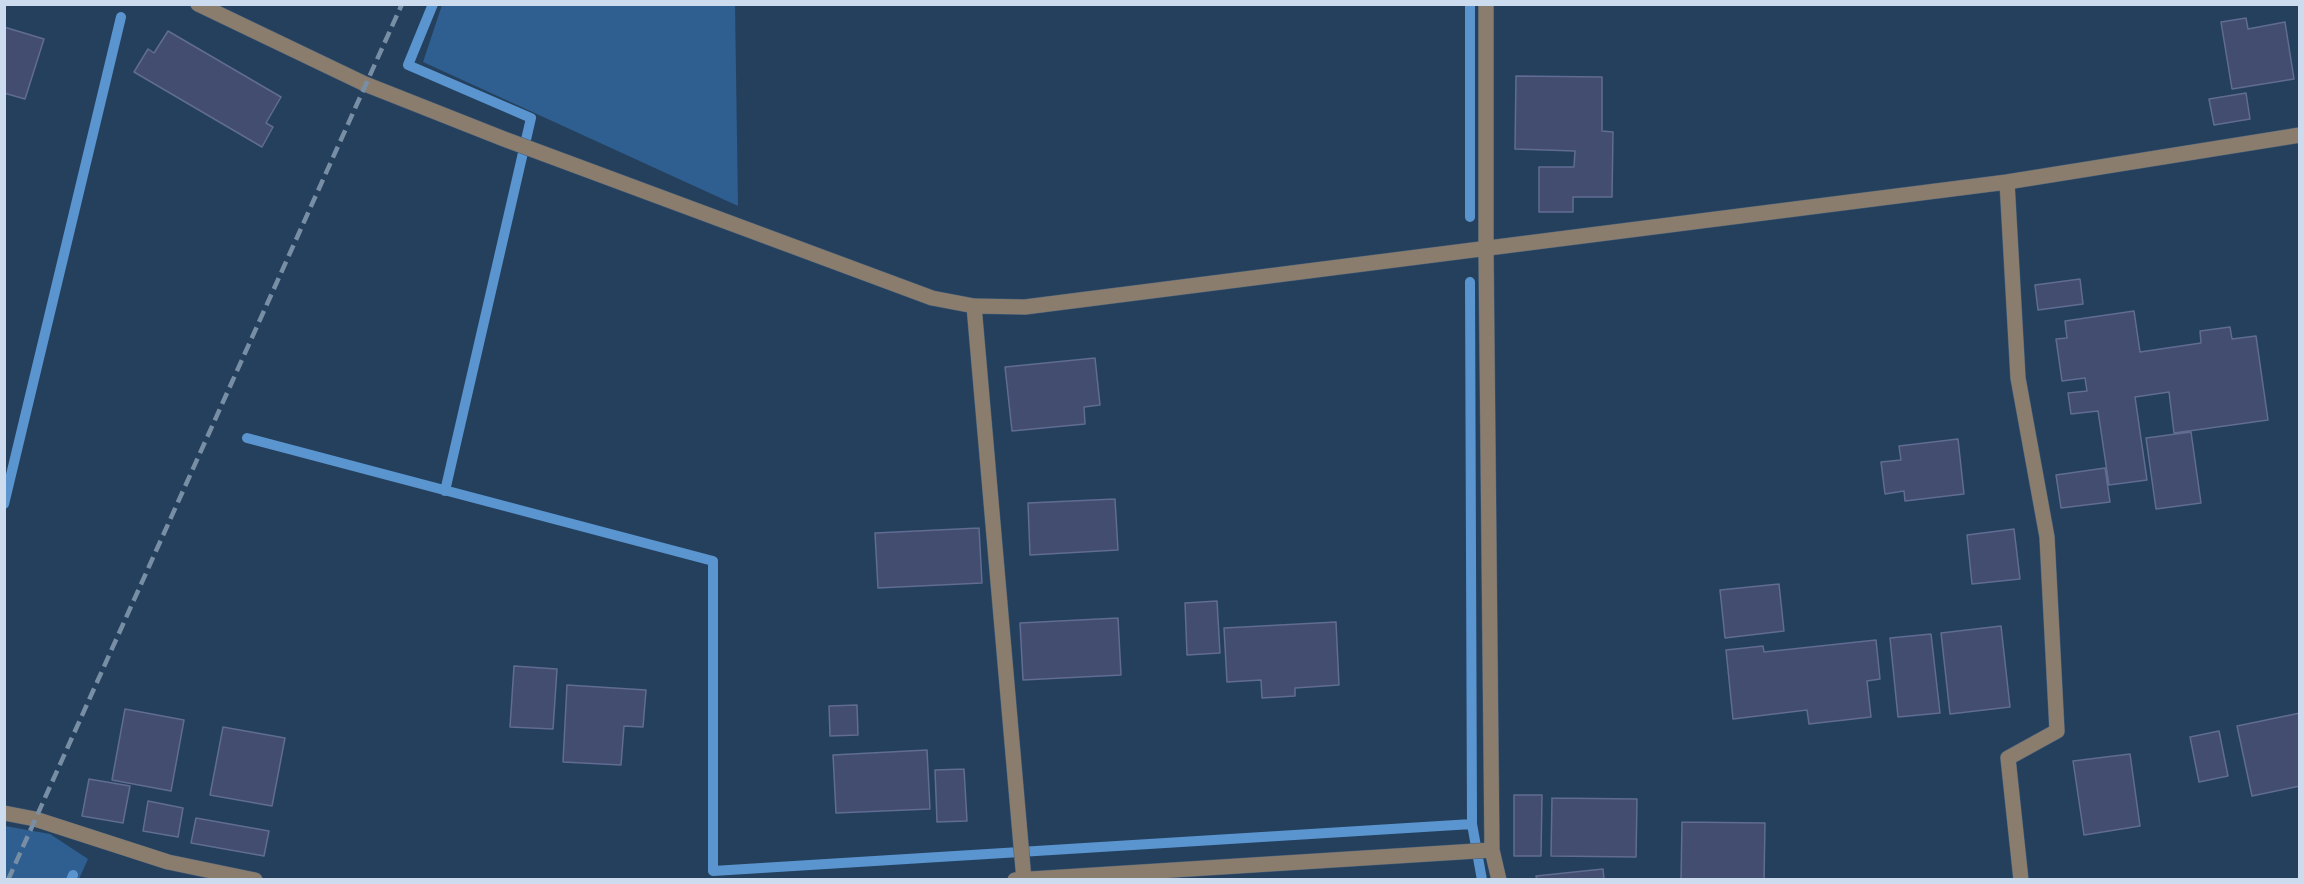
<!DOCTYPE html>
<html>
<head>
<meta charset="utf-8">
<style>
	body { margin:0 }
	#map { position:relative; width:2304px; height:884px; overflow:hidden; background:#25405d; font-family:Montserrat,sans-serif }
	canvas { display:block }
	.frame { position:absolute; inset:0; border:6px solid #ccdcee; pointer-events:none }
</style>
</head>
<body>
<div id="map">
<canvas width="2304" height="884"></canvas>
<div class="frame"></div>
</div>
<script>
const g = document.querySelector('canvas').getContext('2d');
g.lineJoin = 'round';
function paint(path, color) { g.fillStyle = color; g.fill(path, 'evenodd'); }
const toPath = rows => new Path2D(rows.map(r => 'M' + r).join(''));
function trace(path, color, width, dash) { g.strokeStyle = color; g.lineWidth = width; g.lineCap = dash ? 'butt' : 'round'; g.setLineDash(dash || []); g.stroke(path); }
paint(toPath([
	[442,5,735,5,738,206,423,62],
	[5,826,50,834,88,859,79,879,5,879]
]), '#2f5e90');
trace(toPath([
	[433,4,408,65,531,118,445,491],
	[1470,4,1470,217],
	[1470,282,1472,824,1482,880],
	[247,438,713,561,713,871,1472,824],
	[4,504,121,17],
	[71,880,73,875]
]), '#5a95d0', 10);
const building = toPath([
	[2246,18,2248,29,2285,22,2294,79,2232,89,2221,22,2246,18],
	[4,27,44,39,25,99,4,93,4,27],
	[168,31,281,97,266,123,273,127,262,147,134,72,148,49,154,53,168,31],
	[1516,76,1602,77,1602,131,1613,132,1612,197,1573,197,1573,212,1539,212,1539,167,1574,167,1575,151,1515,149,1516,76],
	[2246,93,2250,119,2214,125,2209,99,2246,93],
	[2080,279,2083,304,2038,310,2035,285,2080,279],
	[2134,311,2140,352,2201,343,2200,331,2230,327,2232,339,2256,336,2268,420,2174,433,2169,392,2135,397,2147,480,2109,485,2098,411,2071,414,2068,393,2087,391,2085,378,2062,381,2056,339,2067,338,2065,321,2134,311],
	[1095,358,1100,405,1084,407,1085,424,1012,431,1005,367,1095,358],
	[2191,432,2201,503,2156,509,2146,438,2191,432],
	[1958,439,1964,494,1905,501,1904,491,1885,494,1881,462,1901,460,1899,446,1958,439],
	[2105,468,2110,502,2061,508,2056,475,2105,468],
	[1115,499,1118,550,1030,555,1028,503,1115,499],
	[979,528,982,583,878,588,875,533,979,528],
	[2014,529,2020,579,1972,584,1967,535,2014,529],
	[1779,584,1784,631,1725,638,1720,590,1779,584],
	[1217,601,1220,653,1187,655,1185,603,1217,601],
	[1118,618,1121,675,1023,680,1020,623,1118,618],
	[1336,622,1339,685,1295,688,1295,696,1262,698,1261,680,1227,682,1224,628,1336,622],
	[2001,626,2010,707,1950,714,1941,633,2001,626],
	[1931,634,1940,713,1898,717,1890,638,1931,634],
	[1876,640,1880,679,1867,681,1871,717,1809,724,1807,710,1733,719,1726,650,1763,646,1764,652,1876,640],
	[514,666,557,669,553,729,510,727,514,666],
	[567,685,646,690,643,727,624,726,621,765,563,762,567,685],
	[857,705,858,735,830,736,829,706,857,705],
	[125,709,184,720,171,791,112,780,125,709],
	[2300,713,2300,786,2252,796,2237,726,2300,713],
	[223,727,285,738,272,806,210,795,223,727],
	[2219,731,2228,776,2199,782,2190,737,2219,731],
	[927,750,930,809,836,813,833,755,927,750],
	[2130,754,2140,826,2084,835,2073,761,2130,754],
	[964,769,967,821,937,822,935,770,964,769],
	[89,779,130,786,123,823,82,816,89,779],
	[1514,795,1542,795,1541,856,1514,856,1514,795],
	[1552,798,1637,799,1636,857,1551,856,1552,798],
	[148,801,183,808,178,837,143,831,148,801],
	[196,818,269,831,264,856,191,843,196,818],
	[1682,822,1765,823,1764,880,1681,880,1682,822],
	[1603,869,1604,880,1537,880,1536,876,1603,869]
]);
paint(building, '#424d70');
trace(building, '#616c92', 1.5);
const minor = toPath([
	[198,4,365,84,504,139,932,298,974,306,1025,307,2007,182,2300,135],
	[1486,4,1486,248,1492,850,1499,880],
	[2007,182,2018,378,2047,537,2057,731,2008,758,2021,880],
	[974,306,1024,880],
	[4,813,35,819,168,862,255,880],
	[1015,880,1492,850]
]);
trace(minor, '#435c77', 16);
trace(minor, '#8a7d6e', 15);
trace(toPath([
	[8,880,402,4]
]), '#788ea5', 4.5, [12, 6]);
</script>
</body>
</html>
